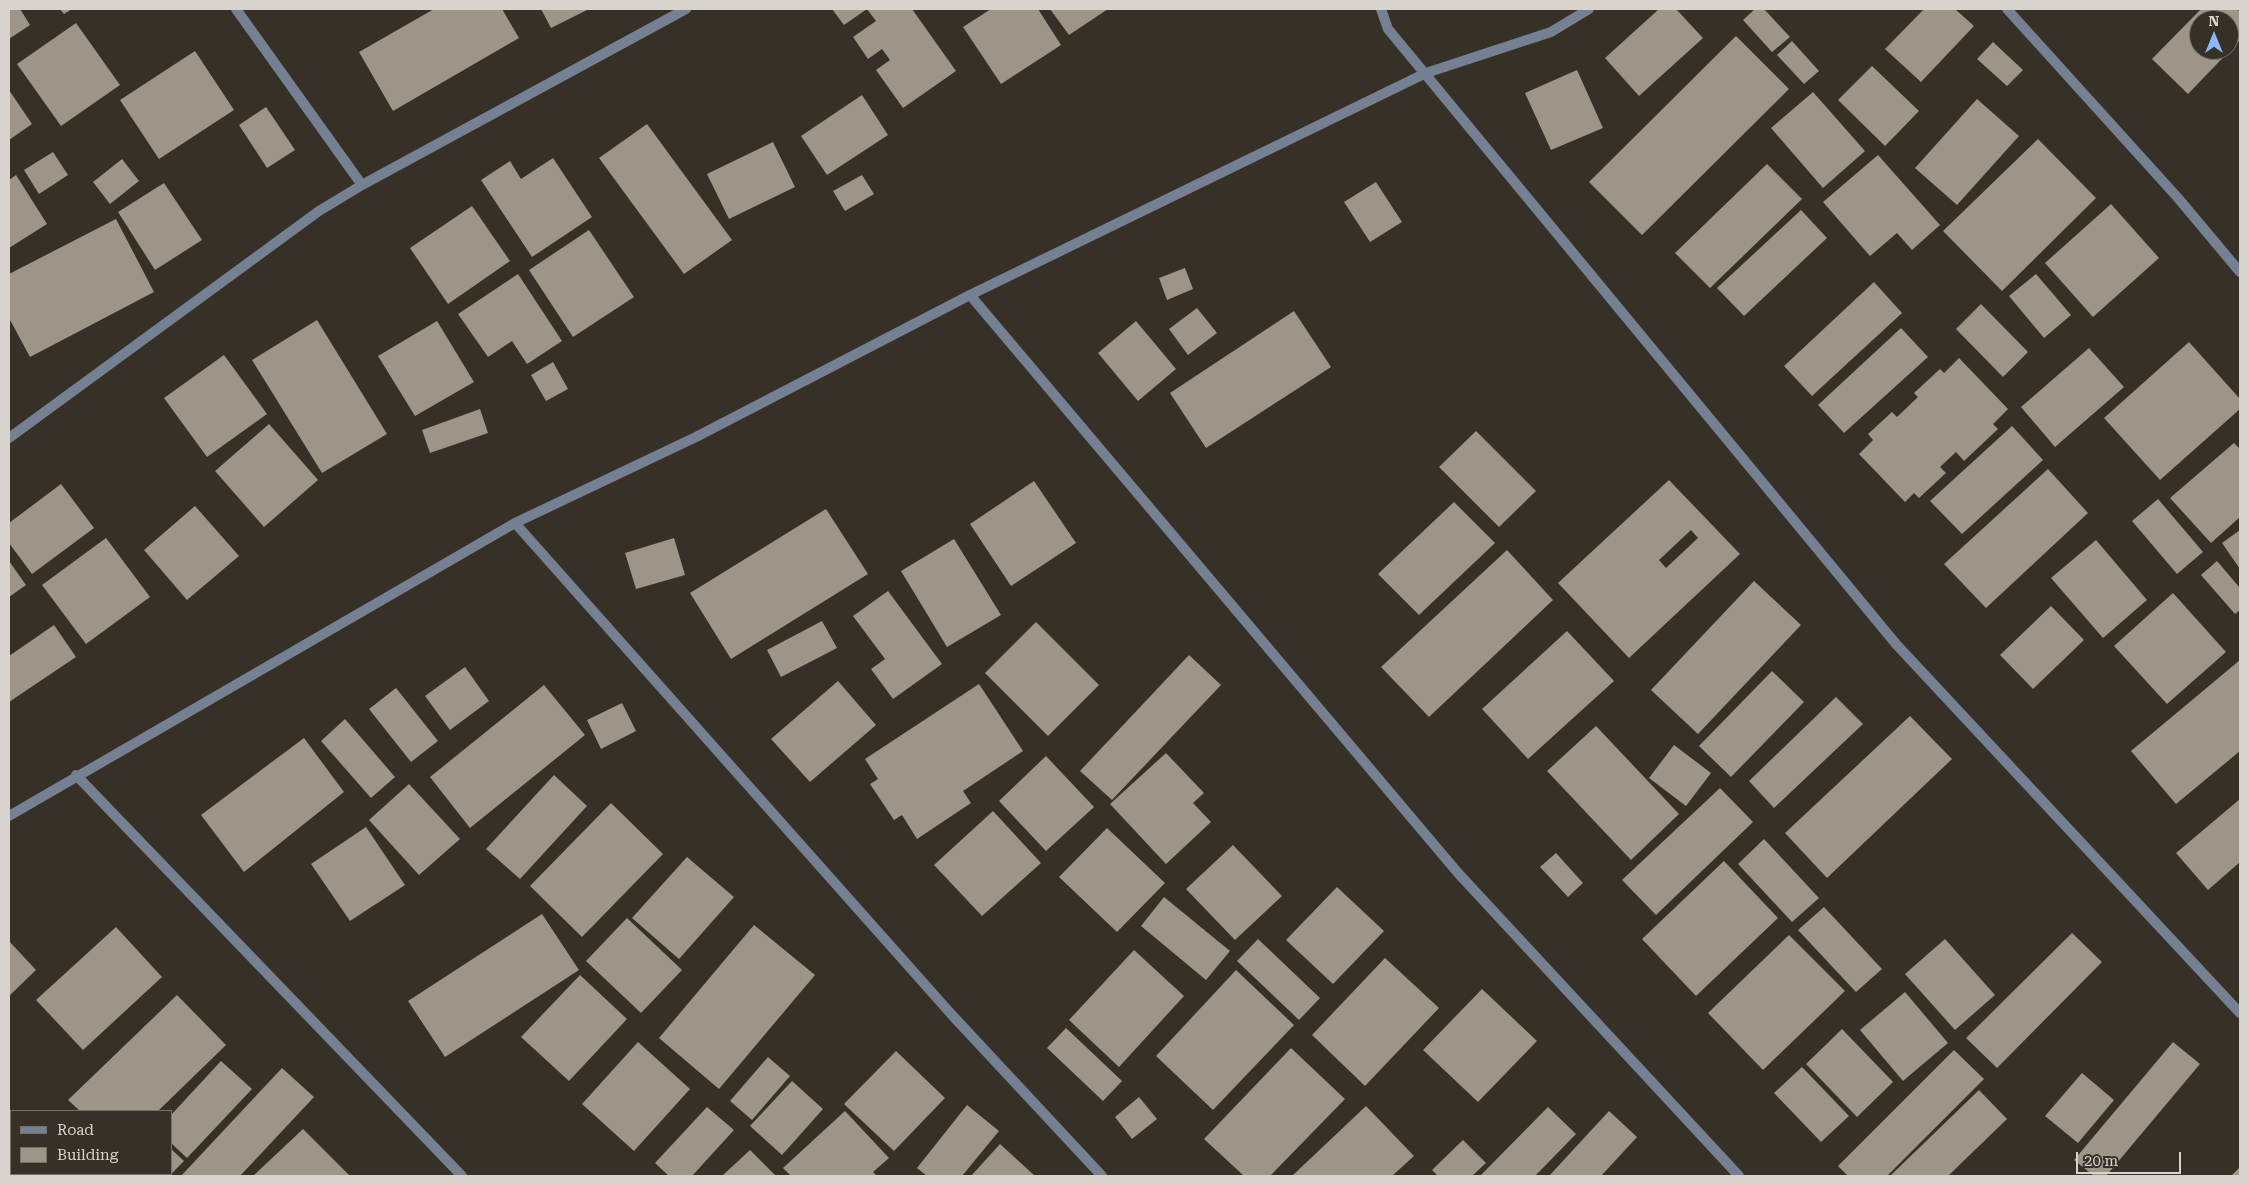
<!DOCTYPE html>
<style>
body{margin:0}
#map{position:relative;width:2249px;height:1185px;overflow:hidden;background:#373026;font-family:"Roboto Serif",serif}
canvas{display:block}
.frame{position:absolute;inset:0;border:10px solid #d8d4cd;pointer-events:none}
.legend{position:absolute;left:10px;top:1110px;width:162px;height:65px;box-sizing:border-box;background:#373026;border:1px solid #777269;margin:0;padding:6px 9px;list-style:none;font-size:15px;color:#d8d4cd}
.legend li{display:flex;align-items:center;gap:10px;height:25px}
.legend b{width:25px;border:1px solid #777269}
.north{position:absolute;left:2189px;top:10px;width:50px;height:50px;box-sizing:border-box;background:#373026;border:1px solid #777269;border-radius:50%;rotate:0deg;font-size:14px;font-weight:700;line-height:20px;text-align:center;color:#d8d4cd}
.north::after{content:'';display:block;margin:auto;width:18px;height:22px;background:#8cb9fc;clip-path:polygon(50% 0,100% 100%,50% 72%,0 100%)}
.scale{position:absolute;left:2076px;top:1152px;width:105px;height:22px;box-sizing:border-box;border:2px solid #d8d4cd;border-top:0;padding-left:6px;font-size:15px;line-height:18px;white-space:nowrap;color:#d8d4cd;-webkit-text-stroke:4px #373026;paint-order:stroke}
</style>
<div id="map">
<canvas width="2249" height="1185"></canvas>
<div class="frame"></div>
<ul class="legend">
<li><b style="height:6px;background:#758192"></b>Road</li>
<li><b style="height:14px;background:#9d9588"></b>Building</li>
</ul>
<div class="north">N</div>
<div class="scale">20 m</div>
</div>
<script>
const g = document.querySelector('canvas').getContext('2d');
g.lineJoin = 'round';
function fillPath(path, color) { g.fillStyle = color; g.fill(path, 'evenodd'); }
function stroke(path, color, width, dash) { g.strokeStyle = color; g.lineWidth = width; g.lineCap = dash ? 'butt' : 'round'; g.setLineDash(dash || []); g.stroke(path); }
const building = new Path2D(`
 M 9,9 L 20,9 L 30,25 L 9,39 Z
 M 60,9 L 72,9 L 64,14 Z
 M 434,9 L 502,9 L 519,38 L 393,111 L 359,52 Z
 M 541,9 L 589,9 L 551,28 Z
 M 832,9 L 867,9 L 844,25 Z
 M 867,9 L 912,9 L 956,71 L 903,108 L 876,70 L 890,60 L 882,49 L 868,59 L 853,37 L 876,21 Z
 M 991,9 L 1038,9 L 1061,45 L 1001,84 L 963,27 Z
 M 1050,9 L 1108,9 L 1069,35 Z
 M 1659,9 L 1676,9 L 1703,38 L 1639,96 L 1605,58 Z
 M 1755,9 L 1764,9 L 1790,37 L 1772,52 L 1743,20 Z
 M 1924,9 L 1955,9 L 1974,26 L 1921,82 L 1885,49 Z
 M 2201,9 L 2237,9 L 2240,12 L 2240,40 L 2188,94 L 2152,59 ZM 2199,20 L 2229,20 L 2229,50 L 2199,50 Z
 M 76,23 L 120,85 L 61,126 L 17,64 Z
 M 1736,36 L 1789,89 L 1642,235 L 1589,182 Z
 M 1792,41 L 1819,71 L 1804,84 L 1777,55 Z
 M 1993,42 L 2023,70 L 2007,86 L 1977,59 Z
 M 195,51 L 234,110 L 159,159 L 120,100 Z
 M 1872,66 L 1919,111 L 1885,146 L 1838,100 Z
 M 1577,70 L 1603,128 L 1551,150 L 1525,93 Z
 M 9,90 L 32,124 L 9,140 Z
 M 1813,92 L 1865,151 L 1823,188 L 1771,128 Z
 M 862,95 L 888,135 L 827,175 L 801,136 Z
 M 1977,99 L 2019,136 L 1957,205 L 1915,168 Z
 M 266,107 L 295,150 L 267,168 L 239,125 Z
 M 647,124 L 732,240 L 684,274 L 599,158 Z
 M 2038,139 L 2096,198 L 2002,291 L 1943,231 Z
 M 773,142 L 795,187 L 729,219 L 707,174 Z
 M 53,152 L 68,175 L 39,194 L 24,170 Z
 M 1878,155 L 1940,225 L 1912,250 L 1897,233 L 1870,256 L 1823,202 Z
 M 553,158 L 592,217 L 532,257 L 481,180 L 510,161 L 521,179 Z
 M 122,159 L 139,181 L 110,204 L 93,182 Z
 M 1767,164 L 1802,199 L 1710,288 L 1675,253 Z
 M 16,175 L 47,224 L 9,248 L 9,180 Z
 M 862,175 L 874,194 L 845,211 L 833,191 Z
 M 1376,182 L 1402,222 L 1370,242 L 1344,202 Z
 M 164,183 L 202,240 L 155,270 L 118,212 Z
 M 2111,204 L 2159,258 L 2093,317 L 2045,263 Z
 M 472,206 L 510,261 L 448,304 L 410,248 Z
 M 1801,210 L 1827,238 L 1744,316 L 1717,288 Z
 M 116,219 L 154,292 L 30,357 L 9,318 L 9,274 Z
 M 589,230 L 634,297 L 573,337 L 529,270 Z
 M 1185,268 L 1193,289 L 1167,300 L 1159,278 Z
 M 518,274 L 562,341 L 527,364 L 512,341 L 488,357 L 458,314 Z
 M 2036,274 L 2071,315 L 2044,338 L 2009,296 Z
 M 1874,282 L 1902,313 L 1812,396 L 1784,366 Z
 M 1981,304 L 2028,352 L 2003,377 L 1956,329 Z
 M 1197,308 L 1217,333 L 1188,355 L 1169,329 Z
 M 1294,311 L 1331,367 L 1206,448 L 1170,393 Z
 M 317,320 L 387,434 L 322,473 L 252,360 Z
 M 437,321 L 474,382 L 415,416 L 378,356 Z
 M 1136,321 L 1176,369 L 1138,401 L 1098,353 Z
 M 1901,328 L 1928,357 L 1844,433 L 1818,405 Z
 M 2189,342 L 2240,399 L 2240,409 L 2160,480 L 2104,418 Z
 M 2089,348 L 2124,387 L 2055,447 L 2021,407 Z
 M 224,355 L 267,414 L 207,457 L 164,398 Z
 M 1959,358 L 2008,409 L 1993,424 L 1998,429 L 1964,461 L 1956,452 L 1940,467 L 1946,473 L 1919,498 L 1914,493 L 1905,502 L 1859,454 L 1873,440 L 1868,434 L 1892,412 L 1897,417 L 1918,397 L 1914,393 L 1940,369 L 1944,373 Z
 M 553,362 L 568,389 L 546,401 L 531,375 Z
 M 480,409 L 488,433 L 430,453 L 422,430 Z
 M 269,424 L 318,480 L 264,527 L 215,471 Z
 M 2012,426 L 2043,460 L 1962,534 L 1930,501 Z
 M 1476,431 L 1536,491 L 1499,527 L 1439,467 Z
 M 2234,443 L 2240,449 L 2240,517 L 2211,543 L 2170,498 Z
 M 2048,469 L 2088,513 L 1986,608 L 1944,564 Z
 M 1669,480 L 1740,554 L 1629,658 L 1558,583 ZM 1691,530 L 1698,538 L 1666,568 L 1659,560 Z
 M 1034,481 L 1076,543 L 1011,586 L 970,524 Z
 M 61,484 L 94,528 L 32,574 L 9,543 L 9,523 Z
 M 2158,499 L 2203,552 L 2177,574 L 2132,521 Z
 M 1454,502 L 1495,543 L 1419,615 L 1378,574 Z
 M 195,506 L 239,556 L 187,600 L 144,550 Z
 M 826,509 L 868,574 L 731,659 L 690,593 Z
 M 2240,530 L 2240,569 L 2222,543 Z
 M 106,538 L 150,597 L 86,644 L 42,585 Z
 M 674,538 L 685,575 L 636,589 L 625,553 Z
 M 954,539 L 1001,615 L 947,647 L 901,571 Z
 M 2096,540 L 2147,600 L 2103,638 L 2051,578 Z
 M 1507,550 L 1553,600 L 1429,717 L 1381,667 Z
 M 9,561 L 26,585 L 9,597 Z
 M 2217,561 L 2240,588 L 2240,610 L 2235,614 L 2201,575 Z
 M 1754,581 L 1801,625 L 1698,734 L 1651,690 Z
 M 888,591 L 942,664 L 893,699 L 871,669 L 885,659 L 853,616 Z
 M 2173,593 L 2226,652 L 2167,704 L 2114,646 Z
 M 2051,606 L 2084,640 L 2033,689 L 2000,655 Z
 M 822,621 L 837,648 L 781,677 L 767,650 Z
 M 1036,622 L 1099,685 L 1048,736 L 985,673 Z
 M 54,625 L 76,657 L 9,702 L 9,656 Z
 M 1567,631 L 1614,681 L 1528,759 L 1482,709 Z
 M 1189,655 L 1221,685 L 1112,800 L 1080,771 Z
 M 2240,660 L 2240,751 L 2176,804 L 2131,751 Z
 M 465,667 L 489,701 L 450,730 L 425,696 Z
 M 1772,671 L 1804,702 L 1731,777 L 1699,746 Z
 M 838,681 L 876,725 L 810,782 L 771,739 Z
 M 979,684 L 1023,751 L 963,791 L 971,803 L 917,839 L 902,815 L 894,820 L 870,784 L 878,779 L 865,759 Z
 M 544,685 L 585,735 L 470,828 L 430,777 Z
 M 396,688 L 438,741 L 411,762 L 369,709 Z
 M 1836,697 L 1863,724 L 1774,808 L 1749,781 Z
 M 622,703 L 636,731 L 601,749 L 587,720 Z
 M 1910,716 L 1952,759 L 1827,878 L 1785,833 Z
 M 345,719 L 395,777 L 371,798 L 321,741 Z
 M 1596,726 L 1679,814 L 1631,860 L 1547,771 Z
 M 304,738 L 344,792 L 244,872 L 201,815 Z
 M 1674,745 L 1711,773 L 1686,806 L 1649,778 Z
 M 1166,753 L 1204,793 L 1193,803 L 1211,822 L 1166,864 L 1110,804 Z
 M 1046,756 L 1094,807 L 1046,851 L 999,801 Z
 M 554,775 L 587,806 L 520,879 L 486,849 Z
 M 409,784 L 460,839 L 419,875 L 369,820 Z
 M 1720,788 L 1753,822 L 1656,915 L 1622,880 Z
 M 2240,799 L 2240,862 L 2208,890 L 2176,853 Z
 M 611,803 L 663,854 L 582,937 L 530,886 Z
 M 993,811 L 1041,863 L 982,916 L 934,865 Z
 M 366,827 L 405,885 L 350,921 L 311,864 Z
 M 1107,828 L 1165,883 L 1117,932 L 1059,877 Z
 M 1764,839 L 1819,898 L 1792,922 L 1738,864 Z
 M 1233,845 L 1282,896 L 1235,940 L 1186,889 Z
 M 1556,853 L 1583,883 L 1568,897 L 1540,867 Z
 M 687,857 L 734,897 L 679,959 L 632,918 Z
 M 1724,861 L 1778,918 L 1696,996 L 1642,939 Z
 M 1337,887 L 1384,931 L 1333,984 L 1286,940 Z
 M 1164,897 L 1230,951 L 1206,980 L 1141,926 Z
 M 1824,907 L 1882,969 L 1856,992 L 1798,930 Z
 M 542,914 L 579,970 L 445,1057 L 408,1001 Z
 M 627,918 L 682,970 L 641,1013 L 586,961 Z
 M 754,925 L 815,975 L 719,1089 L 659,1038 Z
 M 116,927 L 162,977 L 83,1050 L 36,1000 Z
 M 2072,933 L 2102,962 L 1997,1068 L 1966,1038 Z
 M 1789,935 L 1845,991 L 1763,1070 L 1708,1013 Z
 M 1258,939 L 1320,998 L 1299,1020 L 1237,961 Z
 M 1945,939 L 1995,995 L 1955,1030 L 1905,974 Z
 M 9,941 L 36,970 L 9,996 Z
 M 1134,950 L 1184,996 L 1119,1067 L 1069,1020 Z
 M 1385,958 L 1439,1008 L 1365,1086 L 1312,1035 Z
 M 1236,970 L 1294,1025 L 1213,1110 L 1156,1056 Z
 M 580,975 L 627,1019 L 569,1081 L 521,1037 Z
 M 1482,989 L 1537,1041 L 1478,1102 L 1423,1050 Z
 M 1905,992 L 1948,1043 L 1903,1081 L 1860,1030 Z
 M 177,995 L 226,1045 L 158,1111 L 80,1111 L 68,1100 Z
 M 1066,1028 L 1122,1081 L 1103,1101 L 1047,1048 Z
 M 1842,1029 L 1893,1082 L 1857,1117 L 1806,1064 Z
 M 638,1042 L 690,1089 L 634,1151 L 582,1104 Z
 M 2173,1042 L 2200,1064 L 2106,1176 L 2094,1176 L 2074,1160 Z
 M 1291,1048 L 1345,1099 L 1270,1176 L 1244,1176 L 1204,1139 Z
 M 1954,1050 L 1984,1079 L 1887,1176 L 1848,1176 L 1838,1166 Z
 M 896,1051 L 945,1098 L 894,1151 L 844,1104 Z
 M 768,1057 L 790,1076 L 752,1120 L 730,1101 Z
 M 221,1061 L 252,1089 L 187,1158 L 171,1143 L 171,1115 Z
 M 1802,1067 L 1849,1116 L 1821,1142 L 1774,1093 Z
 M 282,1068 L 314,1097 L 240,1176 L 181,1176 Z
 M 2082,1073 L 2114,1100 L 2078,1143 L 2045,1116 Z
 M 792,1081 L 823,1109 L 782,1155 L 750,1126 Z
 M 1979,1090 L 2007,1119 L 1948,1176 L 1890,1176 Z
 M 1139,1097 L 1157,1119 L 1132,1139 L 1115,1117 Z
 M 967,1105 L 999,1131 L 962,1176 L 927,1176 L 917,1168 Z
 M 1366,1106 L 1414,1156 L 1392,1176 L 1292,1176 Z
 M 707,1107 L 734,1130 L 692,1176 L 669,1176 L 655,1163 Z
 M 1548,1107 L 1576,1134 L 1535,1176 L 1480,1176 Z
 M 845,1111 L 889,1158 L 873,1172 L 877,1176 L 791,1176 L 783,1168 Z
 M 1609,1111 L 1637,1137 L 1601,1176 L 1549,1176 Z
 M 303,1129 L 350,1176 L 253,1176 Z
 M 1463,1140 L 1486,1163 L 1472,1176 L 1438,1176 L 1432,1170 Z
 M 1000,1144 L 1035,1176 L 971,1176 Z
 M 171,1149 L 184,1161 L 169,1176 L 135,1176 L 133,1174 L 171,1174 Z
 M 750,1150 L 776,1176 L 722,1176 Z
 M 2240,1167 L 2240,1176 L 2231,1176 Z
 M 43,1174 L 98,1174 L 95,1176 L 45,1176 Z`);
const street = new Path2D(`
 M 236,9 L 362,185
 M 1381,9 L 1388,29 L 1896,644 L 2240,1013
 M 2007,9 L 2178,198 L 2240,272
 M 970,295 L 1458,873 L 1739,1176
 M 9,438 L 319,211 L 362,185 L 686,9
 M 515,523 L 952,1015 L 1102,1176
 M 76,775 L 462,1176
 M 9,816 L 515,523 L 696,437 L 970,295 L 1426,73 L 1551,32 L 1589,9`);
fillPath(building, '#9d9588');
stroke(street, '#758192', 10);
</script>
